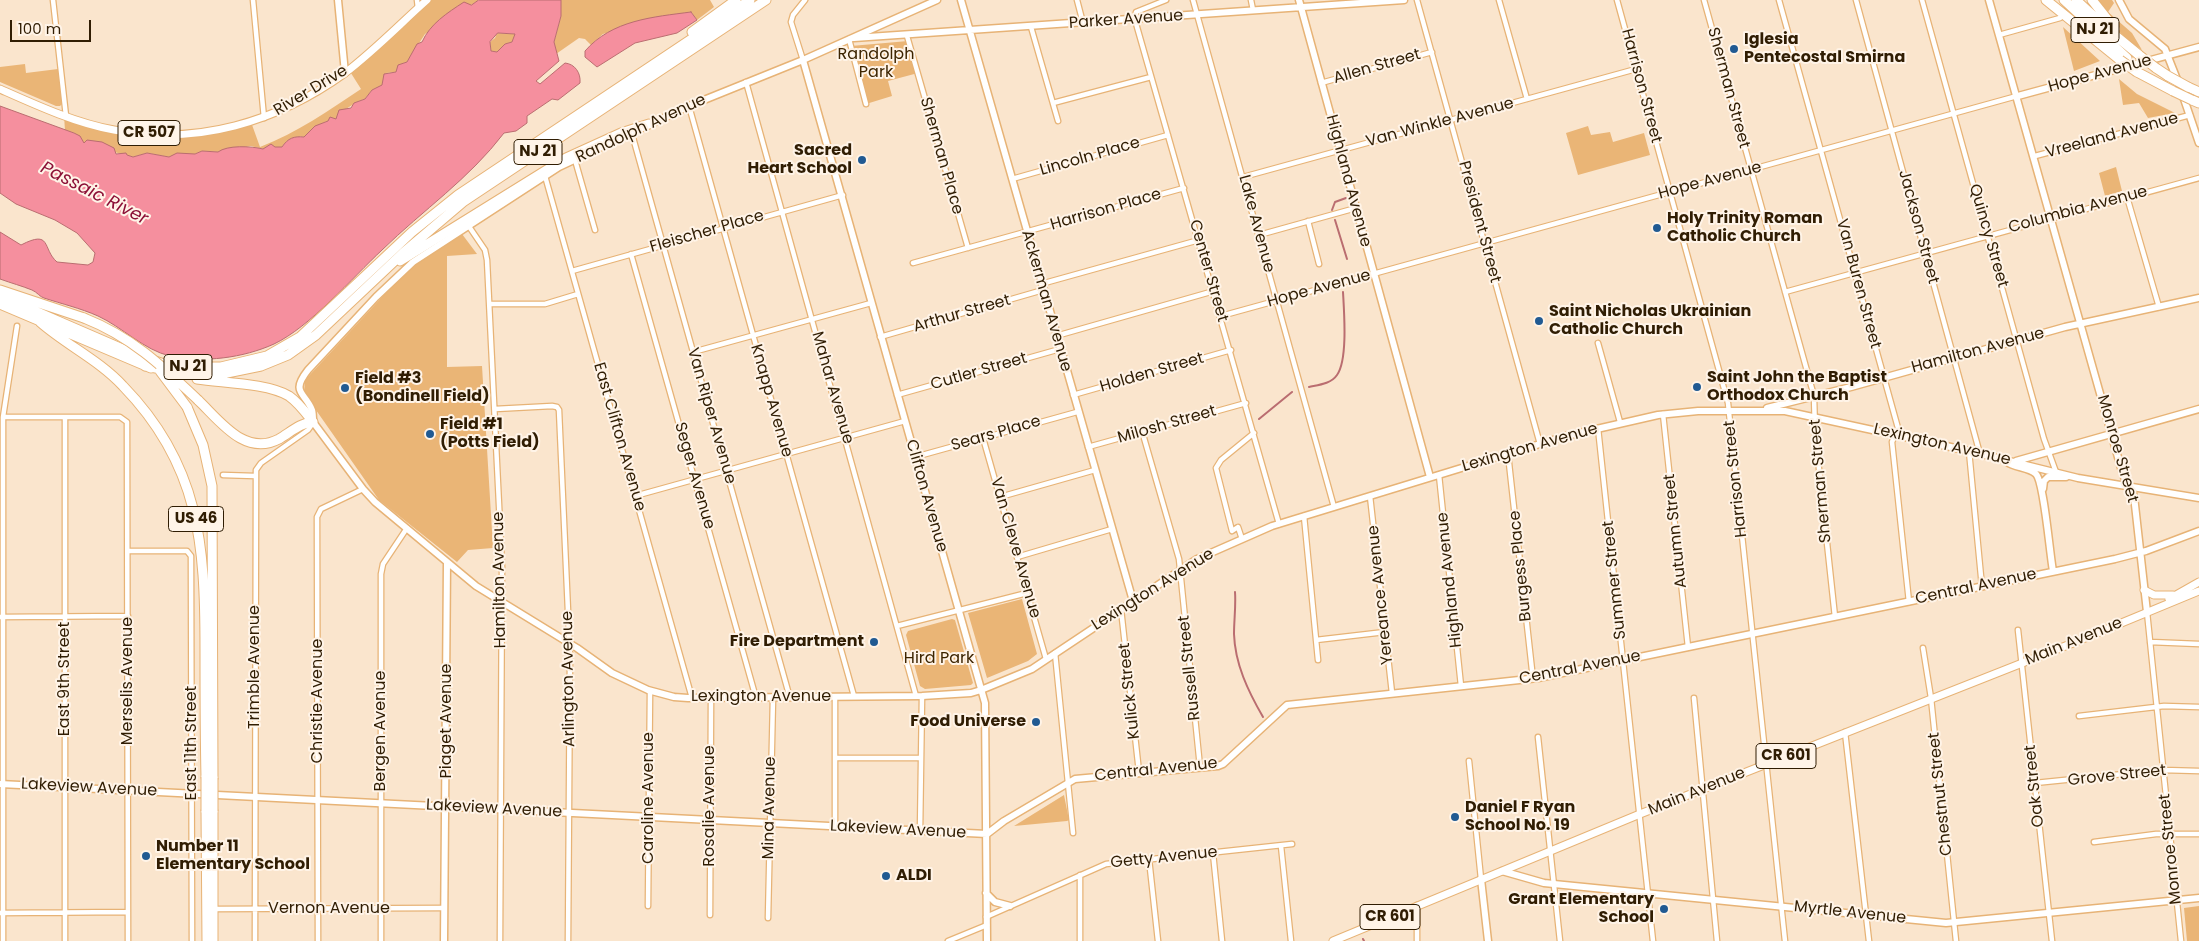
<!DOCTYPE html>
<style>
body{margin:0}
#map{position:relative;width:2199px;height:941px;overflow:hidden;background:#fae5cd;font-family:Poppins,sans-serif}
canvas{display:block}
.scale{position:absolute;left:10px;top:20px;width:81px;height:22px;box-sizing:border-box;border:2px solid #301d03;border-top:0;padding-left:6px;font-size:15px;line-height:18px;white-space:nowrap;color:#301d03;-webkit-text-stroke:4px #fff4e8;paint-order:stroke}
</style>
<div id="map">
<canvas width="2199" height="941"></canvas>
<div class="scale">100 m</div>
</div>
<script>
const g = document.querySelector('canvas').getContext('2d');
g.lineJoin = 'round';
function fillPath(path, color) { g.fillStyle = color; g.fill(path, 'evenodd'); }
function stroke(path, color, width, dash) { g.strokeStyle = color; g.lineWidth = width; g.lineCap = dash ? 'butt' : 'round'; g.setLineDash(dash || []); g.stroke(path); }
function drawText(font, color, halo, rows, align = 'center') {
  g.font = font + ' Poppins,sans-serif'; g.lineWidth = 4; g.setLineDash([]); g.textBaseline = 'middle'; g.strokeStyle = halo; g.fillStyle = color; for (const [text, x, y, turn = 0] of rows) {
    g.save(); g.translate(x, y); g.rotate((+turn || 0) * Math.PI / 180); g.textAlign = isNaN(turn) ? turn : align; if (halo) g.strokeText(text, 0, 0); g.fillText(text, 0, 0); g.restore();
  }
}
const green = new Path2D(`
 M 427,0 L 479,0 L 425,34 L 407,62 L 402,64 L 396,72 L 386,73 L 382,86 L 372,90 L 365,99 C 357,101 347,109 339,113 L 336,120 L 325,122 L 304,137 C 296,136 286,140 282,147 L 263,149 L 251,146 L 218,152 L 202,151 L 195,154 L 169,157 L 147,153 L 133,157 L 84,144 L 74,133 L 65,131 L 64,115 L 114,130 L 166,135 L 251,122 L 260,147 C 297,133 329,110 361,89 L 349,70 Z
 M 561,0 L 710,0 L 714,7 L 697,20 L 691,12 L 603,34 L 591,45 L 585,39 L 579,38 L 556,54 L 554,42 L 561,16 Z
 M 2096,0 L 2112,0 L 2114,3 L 2108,12 L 2132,33 L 2142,50 C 2122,38 2108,20 2096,0 Z
 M 2063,27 L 2100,61 L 2074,71 Z
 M 497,33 L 516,34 L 512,42 L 505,44 L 497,52 L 491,51 L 490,42 L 495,38 Z
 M 908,41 L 918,73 L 888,81 L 892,96 L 866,104 L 851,46 Z
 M 25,64 L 26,73 L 58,69 L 62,104 L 60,106 L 56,106 L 0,82 L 0,67 Z
 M 2119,79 L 2137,94 L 2175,113 L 2148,118 L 2139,103 L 2123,105 Z
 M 1588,126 L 1591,135 L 1610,132 L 1613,142 L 1644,133 L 1650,155 L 1578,175 L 1566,133 Z
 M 2116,167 L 2122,191 L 2105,196 L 2099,173 Z
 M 462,234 L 477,254 L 447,256 L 447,367 L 482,366 L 493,548 L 468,550 L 457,562 L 379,500 L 304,393 L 305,380 L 395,283 L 425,256 Z
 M 1022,599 L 1037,654 L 1028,661 L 987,678 L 968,613 Z
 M 952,619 L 955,620 L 973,683 L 971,685 L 925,689 L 920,686 L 906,635 L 908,631 Z
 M 1064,795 L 1069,820 L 1067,821 L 1014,826 Z
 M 2199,906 L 2199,941 L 2187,941 L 2184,908 Z`);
const water = new Path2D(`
 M 479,0 L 561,0 L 561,16 L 554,42 L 559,61 L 536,81 L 540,84 L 565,63 C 575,64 581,73 580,83 L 558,100 L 552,99 L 527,116 L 527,123 L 516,131 L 504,133 C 469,179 423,210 382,250 C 352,278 310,327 274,344 C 243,358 204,363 170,356 C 144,350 122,327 98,316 C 80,308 62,304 44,298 C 40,297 37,292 32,290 C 22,286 11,283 0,279 L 0,232 L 21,245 C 52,229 42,249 57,262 L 88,265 L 93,262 L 95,253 L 77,233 L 55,220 L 16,204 L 0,193 L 0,106 L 74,133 L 80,136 L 84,143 L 87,140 L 102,142 L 114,148 L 116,154 L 126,153 L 127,155 L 133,157 L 147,153 L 169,157 L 177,153 L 195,154 L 202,151 L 218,152 C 227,145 251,146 263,149 L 271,144 L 275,147 L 282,147 C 288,138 294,136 304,137 L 315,126 L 328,121 L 330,117 L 336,119 L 339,110 L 351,108 L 354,103 L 365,99 L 372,90 L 382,85 L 384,74 L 396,72 L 398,65 L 407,62 L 417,44 L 422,42 C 430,24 447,13 464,2 L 471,5 ZM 498,33 L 515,34 L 512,42 L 505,44 L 497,52 L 491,51 L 490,42 Z
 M 691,12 L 697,20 L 677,33 L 635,43 L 597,67 L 585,57 L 585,51 C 612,20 653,17 691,12 Z`);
const stream = new Path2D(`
 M 1332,210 L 1335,202 L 1346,198
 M 1335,220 L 1347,259
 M 1309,387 C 1318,385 1331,384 1337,375 C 1348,360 1344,311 1343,292
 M 1259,419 L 1292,392
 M 1235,592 C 1236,606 1234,620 1234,634 C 1235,664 1248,691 1263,717
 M 1363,939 L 1364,941`);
const street = new Path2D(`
 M 53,0 L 66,116
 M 253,0 L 264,118
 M 417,0 L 418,8
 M 1077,0 L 1083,23
 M 1166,0 L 1136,12 L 1135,20 L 1279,524
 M 1193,0 L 1334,507
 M 1251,0 L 1253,10
 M 1417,0 L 1540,444
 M 1499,0 L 1527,99
 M 1617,0 L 1728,403 L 1785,941
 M 1704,0 L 1814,396 L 1815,432 L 1835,617
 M 1779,0 L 1898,428 L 1892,442 L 1909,602
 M 1856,0 L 1980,454
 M 1922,0 L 2044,439 L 2056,472
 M 1031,27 L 1058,121
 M 1999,35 L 2060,18
 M 907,36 L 968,248
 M 849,39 L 866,104
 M 803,60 L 791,22 L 793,15 L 805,0
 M 746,82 L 916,696
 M 1321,83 L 1432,52
 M 1053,103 L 1151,77
 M 689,106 L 854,696
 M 632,134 L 790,698
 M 2035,156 L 2190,115
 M 575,160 L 595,230
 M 545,176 L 692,698
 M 1243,177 L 1636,69
 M 1012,179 L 1168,135
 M 2127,197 L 2159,307
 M 1308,221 L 1319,264
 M 468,225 L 485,250 L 487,260 L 502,566 L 500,941
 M 1259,235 L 1356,208
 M 631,254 L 756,698
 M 913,263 L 1184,188
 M 572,271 L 843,195
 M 1041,284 L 1199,240
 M 1785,292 L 2199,178
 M 490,304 L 545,304 L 578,294
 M 1221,316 L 2017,96
 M 1056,336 L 1214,291
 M 880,337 L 1043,290
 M 1598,343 L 1620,422
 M 693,352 L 871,303
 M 897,395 L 1060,349
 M 1073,395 L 1231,350
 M 495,409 L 552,406 L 557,407 L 559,410 L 570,656 L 568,941
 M 1663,414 L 1688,647
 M 3,417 L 120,417 L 127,422 L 128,941
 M 1598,428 L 1653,941
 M 1142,431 L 1179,559 L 1200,767
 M 983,438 L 1046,659
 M 1088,447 L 1246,403
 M 1969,451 L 1982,587
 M 1508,454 L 1533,679
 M 915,457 L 1077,412
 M 223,475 L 255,476
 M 1439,475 L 1461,686
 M 635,496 L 905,421
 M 1370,496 L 1392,693
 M 1000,497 L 1095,470
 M 1304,516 L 1318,660
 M 1242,539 L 1238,527 L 1232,531 L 1216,468 L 1221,460 L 1254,433
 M 128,551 L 187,551 L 191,556 L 192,941
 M 1017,557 L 1112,529
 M 1121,609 L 1139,772
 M 2147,612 L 2181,941
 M 0,617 L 128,616
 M 897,626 L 1027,593
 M 2018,630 L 2052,941
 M 1316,640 L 1385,632
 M 2150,642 L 2199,644
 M 1923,648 L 1931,698 L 1956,941
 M 1055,653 L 1073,833
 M 1694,698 L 1717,941
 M 2079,716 L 2164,706 L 2199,707
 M 1845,732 L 1869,941
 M 1538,737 L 1560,941
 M 835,758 L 921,758
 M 1469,761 L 1481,879
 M 2035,783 L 2163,770 L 2199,771
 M 835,827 L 835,697
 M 920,832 L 922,696
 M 2094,842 L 2156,834 L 2199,834
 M 1281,846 L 1291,941
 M 1213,853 L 1222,941
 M 1149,859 L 1158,941
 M 1080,875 L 1080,941
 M 1417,905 L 1417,941
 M 648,906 L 650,691
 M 213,909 L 444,908
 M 0,913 L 128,912
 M 710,915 L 711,698
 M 986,917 L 1106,864 L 1292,844
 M 768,918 L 773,698
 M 3,941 L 3,417 L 17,326
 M 65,941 L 65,417
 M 255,941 L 256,470 L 261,463 L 308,430 L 313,423
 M 318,941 L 317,517 L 321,509 L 363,489
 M 381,941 L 381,574 L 383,564 L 407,528
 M 948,941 L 987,925`);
const secondary = new Path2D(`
 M 338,0 L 345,73
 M 937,0 L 803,60 L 689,106 L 559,167 L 413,262 L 376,297 L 308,370 C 290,393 305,392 312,410 C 313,413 313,418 313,422 L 363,489 L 375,502 L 476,586 L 577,648 L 612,673 L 648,690 L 674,697 L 688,698 L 922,696 L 971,693 L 981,690 L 1032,669 L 1197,559 L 1272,526 L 1566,436 L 1658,415 L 1698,411 L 1785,411 L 1969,451 L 2078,478 L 2199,498
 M 961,0 L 1133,601
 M 1299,0 L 1430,477
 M 1989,0 L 2123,475 L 2134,496 L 2147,612
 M 2119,0 L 2129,19 L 2165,49 L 2178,82
 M 854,38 L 1404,0
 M 803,60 L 985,703 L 987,941
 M 2182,93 L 2199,143
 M 2018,96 L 2199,47
 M 1767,408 L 1851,387 L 2065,327 L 2199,298
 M 2016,461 L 2199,409
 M 2007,462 C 2015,468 2029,467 2036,474 C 2044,482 2050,556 2053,571
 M 2043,489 L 2044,481 L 2048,477 L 2066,477
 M 0,784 L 987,834
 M 987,834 L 1004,821 L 1075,779 L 1218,766 L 1223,764 L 1287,705 L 1538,678 L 2115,559 L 2146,551 L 2199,531
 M 1502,871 L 1544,883 L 1564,885 L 1946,923 L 2199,898
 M 1481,879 L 1488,941
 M 986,893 L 995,902 L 1010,906
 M 444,941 L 447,562`);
const primary = new Path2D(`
 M 0,89 C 36,105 75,123 114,130 C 197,146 277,122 345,73 C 374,51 400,24 427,0
 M 2144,590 L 2154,595 L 2173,595
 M 2169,599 L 2199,582
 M 1333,941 L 1640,814 L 2073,643 L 2199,591`);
const highway = new Path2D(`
 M 2046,0 L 2120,60
 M 2064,0 L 2127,58
 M 2076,0 L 2111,32 L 2139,55
 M 2092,0 L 2115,29
 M 692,32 L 736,0
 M 2156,68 L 2168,76
 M 2137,72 L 2173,91
 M 2188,87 L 2199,92
 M 2192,100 L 2199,103
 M 400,261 L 566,158 L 621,133 L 649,124
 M 0,290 L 84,318
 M 0,296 L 134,354 L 164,364 L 192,367 L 221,367 L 267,356 L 300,337 L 412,232 L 458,195 L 750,0
 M 0,304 L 151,368
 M 40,322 C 66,345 99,360 123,386 C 200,465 205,545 205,649 C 205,692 205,734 206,777
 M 145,366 L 182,373 L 222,374 L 261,366 L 288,355 L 316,335 L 403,253 L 463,202 L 766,0
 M 197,379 C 223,383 267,383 289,396 C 299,403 306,413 313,422
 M 198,400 C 220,421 245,457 279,439 C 291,432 300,423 313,422
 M 187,407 L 203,445 L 212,486 L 213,778
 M 206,811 L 207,941
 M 213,941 L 213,811`);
const highwayBridge = new Path2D(`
 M 2139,55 L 2156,68
 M 2120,60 L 2137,72
 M 2168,76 L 2188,87
 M 2173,91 L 2192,100
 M 84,318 C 132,337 162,366 198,400
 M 160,371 L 187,407
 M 206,777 L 206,811
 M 213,778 L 213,811`);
const markers = [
 [1734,49,5,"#215a92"],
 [862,160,5,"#215a92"],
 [1657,228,5,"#215a92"],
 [1539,321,5,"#215a92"],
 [1697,387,5,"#215a92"],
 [345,388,5,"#215a92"],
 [430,434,5,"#215a92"],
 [874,642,5,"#215a92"],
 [1036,722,5,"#215a92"],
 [1455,817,5,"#215a92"],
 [146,856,5,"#215a92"],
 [886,876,5,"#215a92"],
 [1664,909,5,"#215a92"]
];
const shields = [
 [2095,30,48],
 [149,133,62],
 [538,152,48],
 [188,367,48],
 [196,519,55],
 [1786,756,60],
 [1390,917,60]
];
const shieldNames = [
 ["NJ 21",2095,30],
 ["CR 507",149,133],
 ["NJ 21",538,152],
 ["NJ 21",188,367],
 ["US 46",196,519],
 ["CR 601",1786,756],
 ["CR 601",1390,917]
];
const streetNames = [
 ["Parker Avenue",1126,20,-4],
 ["Allen Street",1377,67,-16],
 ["Hope Avenue",2100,74,-15],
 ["Harrison Street",1641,86,75],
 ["Sherman Street",1728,88,75],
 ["River Drive",311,91,-31],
 ["Van Winkle Avenue",1440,123,-15],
 ["Randolph Avenue",641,129,-25],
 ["Vreeland Avenue",2112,136,-15],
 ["Sherman Place",941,156,74],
 ["Lincoln Place",1090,157,-16],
 ["Highland Avenue",1348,181,75],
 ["Hope Avenue",1710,181,-15],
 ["Harrison Place",1106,210,-16],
 ["Columbia Avenue",2078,210,-15],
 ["President Street",1479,222,75],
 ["Lake Avenue",1256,224,75],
 ["Jackson Street",1918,227,75],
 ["Fleischer Place",707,232,-16],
 ["Quincy Street",1988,236,74],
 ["Center Street",1208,271,74],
 ["Van Buren Street",1858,284,75],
 ["Hope Avenue",1319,289,-15],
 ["Ackerman Avenue",1046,301,74],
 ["Arthur Street",962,314,-16],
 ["Hamilton Avenue",1978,351,-15],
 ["Cutler Street",979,372,-16],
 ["Holden Street",1152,373,-16],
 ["Mahar Avenue",832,388,74],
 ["Knapp Avenue",771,401,74],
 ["Van Riper Avenue",711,416,74],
 ["Milosh Street",1167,425,-16],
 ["Sears Place",996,434,-16],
 ["East Clifton Avenue",619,437,74],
 ["Lexington Avenue",1942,445,13],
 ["Lexington Avenue",1530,448,-16],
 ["Monroe Street",2117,449,74],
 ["Seger Avenue",694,476,74],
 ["Harrison Street",1736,479,-96],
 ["Sherman Street",1821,481,-95],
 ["Clifton Avenue",926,496,74],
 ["Autumn Street",1676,531,-96],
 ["Van Cleve Avenue",1015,548,74],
 ["Burgess Place",1521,566,-96],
 ["Hamilton Avenue",500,580,-91],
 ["Highland Avenue",1450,580,-96],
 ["Summer Street",1615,580,-96],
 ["Central Avenue",1976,587,-12],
 ["Lexington Avenue",1153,590,-32],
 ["Yereance Avenue",1381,595,-96],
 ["Main Avenue",2074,642,-22],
 ["Trimble Avenue",255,667,-90],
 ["Russell Street",1190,668,-96],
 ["Central Avenue",1580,668,-11],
 ["East 9th Street",65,679,-90],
 ["Arlington Avenue",569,679,-91],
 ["Merselis Avenue",128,681,-90],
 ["Kulick Street",1130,691,-96],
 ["Lexington Avenue",761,697],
 ["Christie Avenue",318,701,-90],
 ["Piaget Avenue",447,721,-90],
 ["Bergen Avenue",381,731,-90],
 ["East 11th Street",192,743,-90],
 ["Central Avenue",1156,770,-6],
 ["Grove Street",2117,776,-6],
 ["Oak Street",2035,786,-96],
 ["Lakeview Avenue",89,788,3],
 ["Main Avenue",1697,792,-22],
 ["Chestnut Street",1941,794,-96],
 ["Caroline Avenue",649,798,-90],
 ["Rosalie Avenue",710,806,-90],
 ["Mina Avenue",770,808,-89],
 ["Lakeview Avenue",494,809,3],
 ["Lakeview Avenue",898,830,3],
 ["Monroe Street",2171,849,-96],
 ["Getty Avenue",1164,858,-6],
 ["Vernon Avenue",329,909],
 ["Myrtle Avenue",1850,913,6]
];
const poiNames = [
 ["Iglesia",1744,40],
 ["Pentecostal Smirna",1744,58],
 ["Sacred",852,151,"right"],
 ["Heart School",852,169,"right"],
 ["Holy Trinity Roman",1667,219],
 ["Catholic Church",1667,237],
 ["Saint Nicholas Ukrainian",1549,312],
 ["Catholic Church",1549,330],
 ["Saint John the Baptist",1707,378],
 ["Orthodox Church",1707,396],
 ["Field #3",355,379],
 ["(Bondinell Field)",355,397],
 ["Field #1",440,425],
 ["(Potts Field)",440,443],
 ["Fire Department",864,642,"right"],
 ["Food Universe",1026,722,"right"],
 ["Daniel F Ryan",1465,808],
 ["School No. 19",1465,826],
 ["Number 11",156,847],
 ["Elementary School",156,865],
 ["ALDI",896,876],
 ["Grant Elementary",1654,900,"right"],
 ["School",1654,918,"right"]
];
const parkNames = [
 ["Randolph",876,55],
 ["Park",876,73],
 ["Hird Park",939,659]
];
const waterNames = [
 ["Passaic River",94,194,27]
];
fillPath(green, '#eab576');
fillPath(water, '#f58f9e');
stroke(water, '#ba6d70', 1);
stroke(stream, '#ba6d70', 2);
stroke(street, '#e7b376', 7);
stroke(secondary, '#e7b376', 9);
stroke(primary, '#e7b376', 9);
stroke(highway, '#e7b376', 11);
stroke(street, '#fff', 4.5);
stroke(secondary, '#fff', 6);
stroke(primary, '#fff', 7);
stroke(highway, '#fff', 9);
stroke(highwayBridge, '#e7b376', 11, []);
stroke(highwayBridge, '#fff', 9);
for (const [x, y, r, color] of markers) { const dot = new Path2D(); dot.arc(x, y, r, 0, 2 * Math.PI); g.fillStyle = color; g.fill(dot); stroke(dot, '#fff4e8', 2); }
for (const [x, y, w] of shields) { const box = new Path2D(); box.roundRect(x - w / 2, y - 12.5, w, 25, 4); g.fillStyle = '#fff4e8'; g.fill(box); stroke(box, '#301d03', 1); }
drawText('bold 15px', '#301d03', null, shieldNames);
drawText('16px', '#301d03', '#fff4e8', streetNames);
drawText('bold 16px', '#301d03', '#fff4e8', poiNames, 'left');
drawText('16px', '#3d2400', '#fff4e8', parkNames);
drawText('italic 18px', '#8c1137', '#fff4e8', waterNames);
</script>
